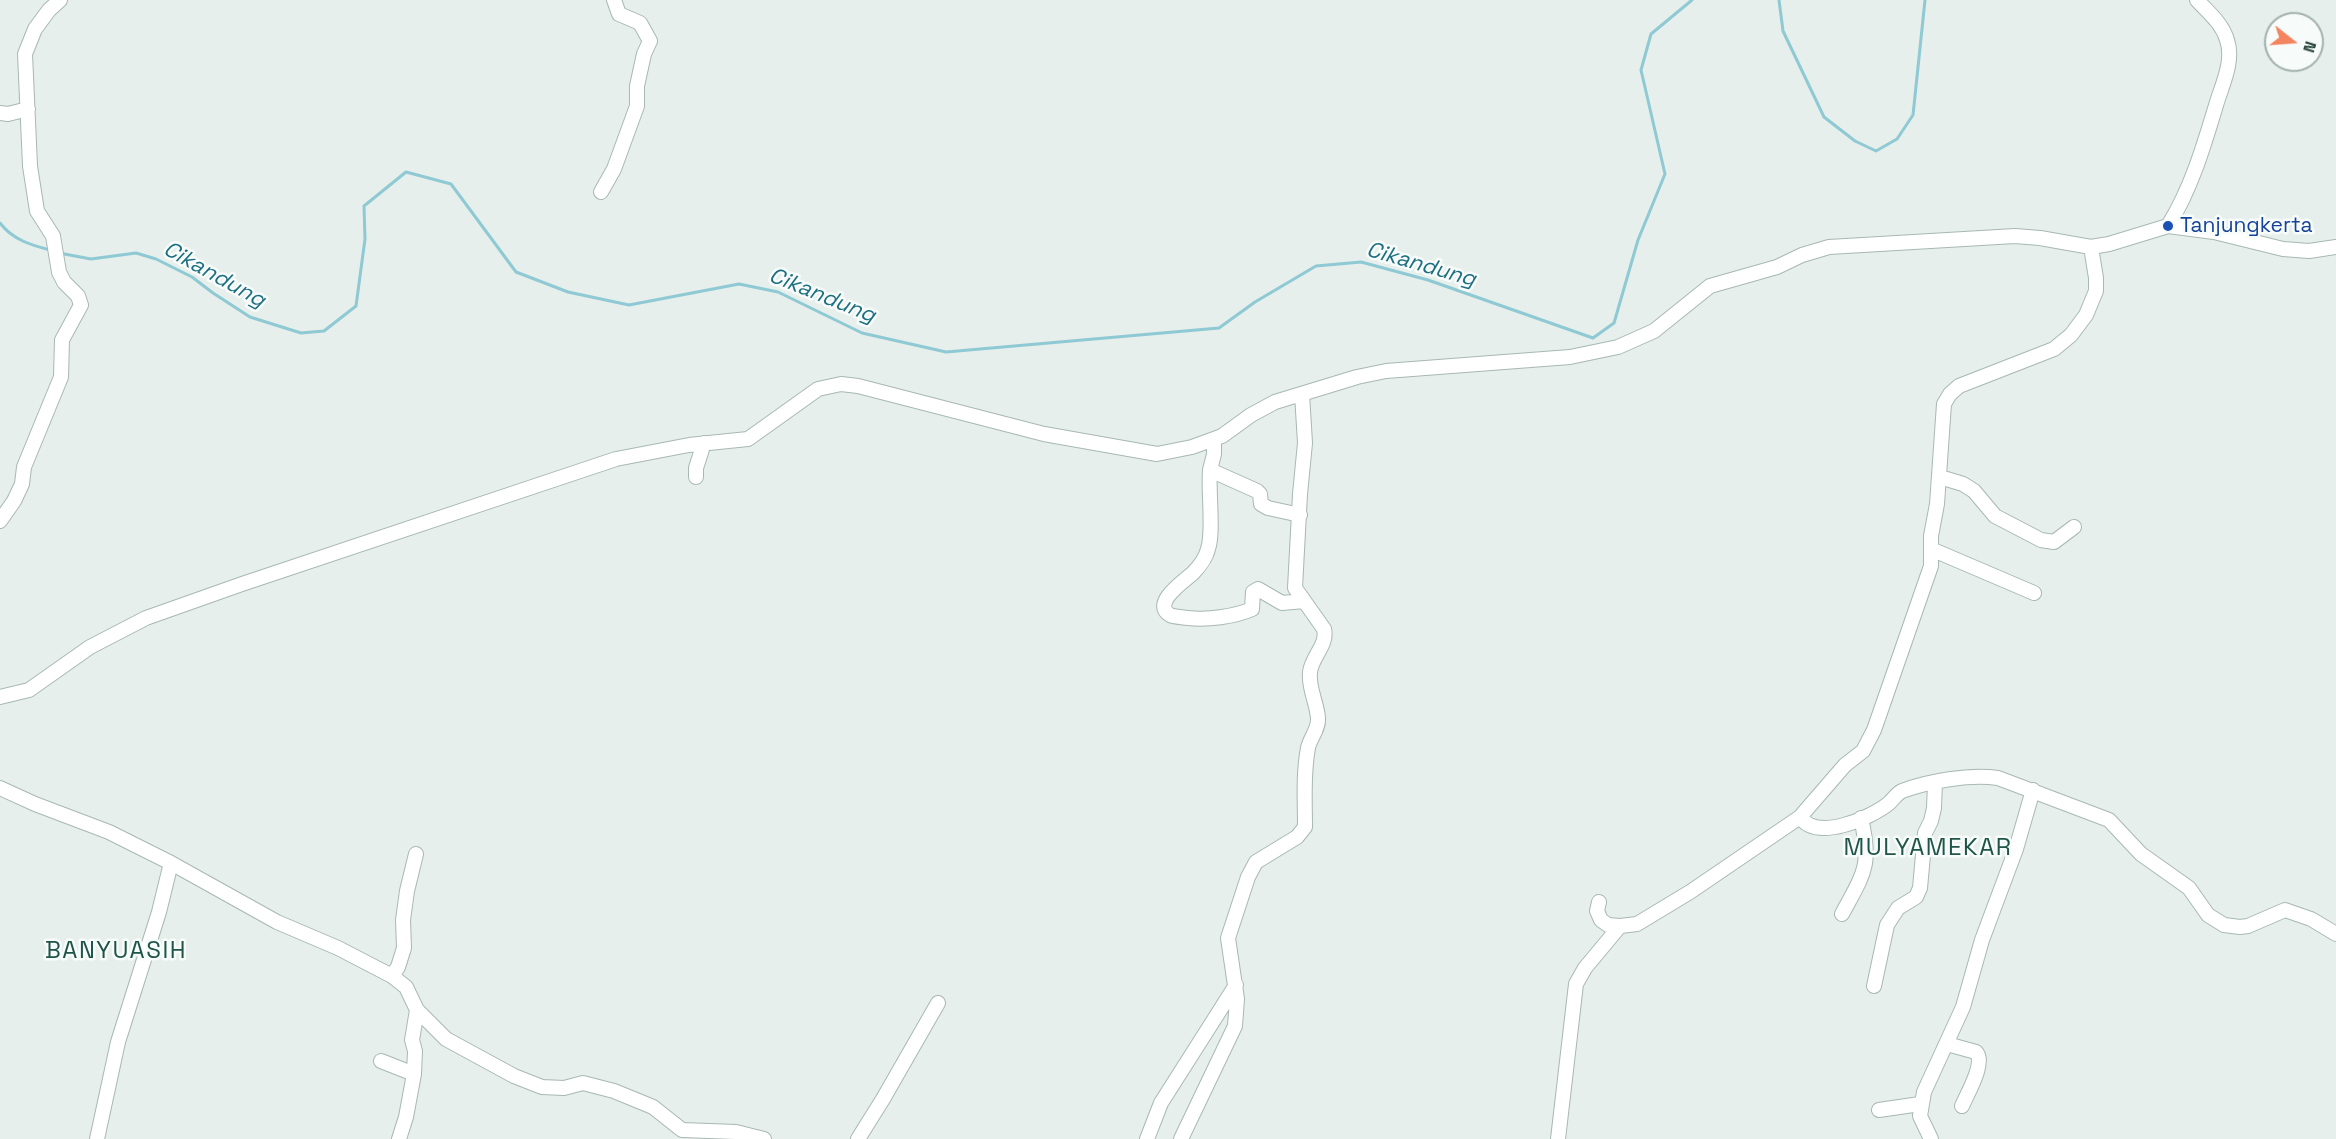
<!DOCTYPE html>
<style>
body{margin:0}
#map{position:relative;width:2336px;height:1139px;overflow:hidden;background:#e6efeb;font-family:"Space Grotesk",sans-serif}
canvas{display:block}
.north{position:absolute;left:2264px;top:12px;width:60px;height:60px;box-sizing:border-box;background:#f7fbf9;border:2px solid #a3b1ad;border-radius:50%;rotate:107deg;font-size:16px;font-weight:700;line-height:24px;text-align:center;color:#24423a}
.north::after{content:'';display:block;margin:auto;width:21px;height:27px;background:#f4845f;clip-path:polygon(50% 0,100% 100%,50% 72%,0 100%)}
</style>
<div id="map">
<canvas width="2336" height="1139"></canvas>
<div class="north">N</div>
</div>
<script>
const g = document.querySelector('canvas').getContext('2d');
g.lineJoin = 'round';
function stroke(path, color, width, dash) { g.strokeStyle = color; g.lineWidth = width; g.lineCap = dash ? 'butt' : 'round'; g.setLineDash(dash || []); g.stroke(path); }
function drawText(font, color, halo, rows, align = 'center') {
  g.font = font + ' "Space Grotesk",sans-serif'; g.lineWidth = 5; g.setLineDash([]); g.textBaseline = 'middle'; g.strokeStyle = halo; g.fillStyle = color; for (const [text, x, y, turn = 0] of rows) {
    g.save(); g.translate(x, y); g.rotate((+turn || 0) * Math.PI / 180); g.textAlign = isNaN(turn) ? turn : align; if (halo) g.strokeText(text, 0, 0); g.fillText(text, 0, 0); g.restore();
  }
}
const stream = new Path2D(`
 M 1779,0 L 1783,31 L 1824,117 L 1855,141 L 1876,151 L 1897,139 L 1913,115 L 1925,0
 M 0,223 C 13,240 31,245 50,250
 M 59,253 L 91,259 L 136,253 L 156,259 L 192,277 L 213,293 L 250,317 L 301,333 L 324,331 L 356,306 L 365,239 L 364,206 L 406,172 L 451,184 L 516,272 L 568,292 L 629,305 L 739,284 L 778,292 L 862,333 L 946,352 L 1219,328 L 1255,302 L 1316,266 L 1361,262 L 1428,280 L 1593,338 L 1614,323 L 1638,240 L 1665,174 L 1641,70 L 1651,34 L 1692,0`);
const minor = new Path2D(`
 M 0,113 L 8,114 L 28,109
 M 601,192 L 614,169 L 637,106 L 637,86 L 644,54 L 650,41 L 640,23 L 619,14 L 614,0
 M 2168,226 C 2192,187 2204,145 2217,102 C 2223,83 2234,60 2227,40 C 2222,23 2208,12 2197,0
 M 1214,440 L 1214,454 L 1210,470 L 1257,491 L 1260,494 L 1261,504 L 1268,508 L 1300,515
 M 1210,470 C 1208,491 1214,532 1208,549 C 1206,557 1199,567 1193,573 C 1187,579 1150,603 1170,615 C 1174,617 1183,617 1188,618 C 1207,620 1234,617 1252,609 L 1253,592 L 1258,589 L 1282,603 L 1304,601
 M 696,477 L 696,468 L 704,443
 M 1940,477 L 1963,484 L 1974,491 L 1995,516 L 2041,540 L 2054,542 L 2074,527
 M 0,521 L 14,501 L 22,484 L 24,467 L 61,377 L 62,340 L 81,305 L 78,296 L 64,282 L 59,272 L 53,236 L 37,211 L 30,166 L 25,54 L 35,29 L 49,10 L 60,0
 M 1931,549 L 2034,593
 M 0,697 L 29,690 L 90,647 L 146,618 L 242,584 L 616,459 L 689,445 L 748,439 L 818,389 L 841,384 L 858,386 L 1044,434 L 1157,454 L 1192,447 L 1222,436 L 1251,415 L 1275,402 L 1357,377 L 1386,371 L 1570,357 L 1618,347 L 1654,331 L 1710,286 L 1777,267 L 1802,255 L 1829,247 L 2015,236 L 2040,238 L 2091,247 L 2109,244 L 2168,226 L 2214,232 L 2283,249 L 2309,251 L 2336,247
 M 0,788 L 35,804 L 109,832 L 171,863 L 277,922 L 338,948 L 392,976 L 406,987 L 417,1010 L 446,1039 L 514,1076 L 542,1087 L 564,1088 L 583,1083 L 614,1091 L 653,1107 L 682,1130 L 736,1132 L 764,1139
 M 1800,817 C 1817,842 1870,818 1888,804 C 1893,800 1896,794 1902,791 C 1929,781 1969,774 1998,778 L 2109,820 L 2141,854 L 2189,888 L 2208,915 L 2224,925 L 2240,927 L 2248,926 L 2285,910 L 2311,919 L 2336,934
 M 1599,902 L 1597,911 L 1601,920 L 1608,925 L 1620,926 L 1637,924 L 1690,892 L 1800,817 L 1845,765 L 1863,751 L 1874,730 L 1931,566 L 1931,536 L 1937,504 L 1944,404 L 1950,394 L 1959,386 L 2054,349 L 2071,335 L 2086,315 L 2096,291 L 2096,278 L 2091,247
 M 1842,914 C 1864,873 1872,866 1861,818
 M 392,976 L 398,967 L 404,948 L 403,920 L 407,891 L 416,854
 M 1874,986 L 1887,925 L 1898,908 L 1916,897 L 1920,888 L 1925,833 L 1931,821 L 1934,808 L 1935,783
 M 1947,1044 L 1976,1052 C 1986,1063 1967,1094 1962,1106
 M 381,1061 L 414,1074 L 415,1051 L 412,1040 L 417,1010
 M 1879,1110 L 1920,1104
 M 97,1139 L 118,1042 L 159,912 L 171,863
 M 399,1139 L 406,1117 L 414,1074
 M 858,1139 L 883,1099 L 938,1003
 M 1147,1139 L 1161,1103 L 1236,985
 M 1181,1139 L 1235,1026 L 1237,999 L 1228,938 L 1248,877 L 1256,862 L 1297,837 L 1305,827 C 1305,801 1303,774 1308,748 C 1310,738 1319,729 1318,718 C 1317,703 1308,687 1310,672 C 1312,656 1328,645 1324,629 L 1295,588 L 1300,494 L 1305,443 L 1302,394
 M 1558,1139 L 1576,984 L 1585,968 L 1620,926
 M 1931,1139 L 1920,1116 L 1924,1092 L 1963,1007 L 1982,940 L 2016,849 L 2033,790`);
const markers = [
 [2168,226,6,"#1a4fb4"]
];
const transitNames = [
 ["Tanjungkerta",2180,226]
];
const waterNames = [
 ["Cikandung",1421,265,16],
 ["Cikandung",214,275,29],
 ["Cikandung",822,296,22]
];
const quarterNames = [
 ["MULYAMEKAR",1928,848],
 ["BANYUASIH",116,951]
];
stroke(stream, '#8ec9d4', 3);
stroke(minor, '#a8b8b2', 16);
stroke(minor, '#fff', 14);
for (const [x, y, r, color] of markers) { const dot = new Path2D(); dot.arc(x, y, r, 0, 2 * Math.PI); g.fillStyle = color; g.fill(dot); stroke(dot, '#f7fbf9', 2); }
drawText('21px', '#164399', '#f7fbf9', transitNames, 'left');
drawText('italic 22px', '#1c6f80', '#f7fbf9', waterNames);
g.letterSpacing = '1.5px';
drawText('24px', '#1f5548', '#f7fbf9', quarterNames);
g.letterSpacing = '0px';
</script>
